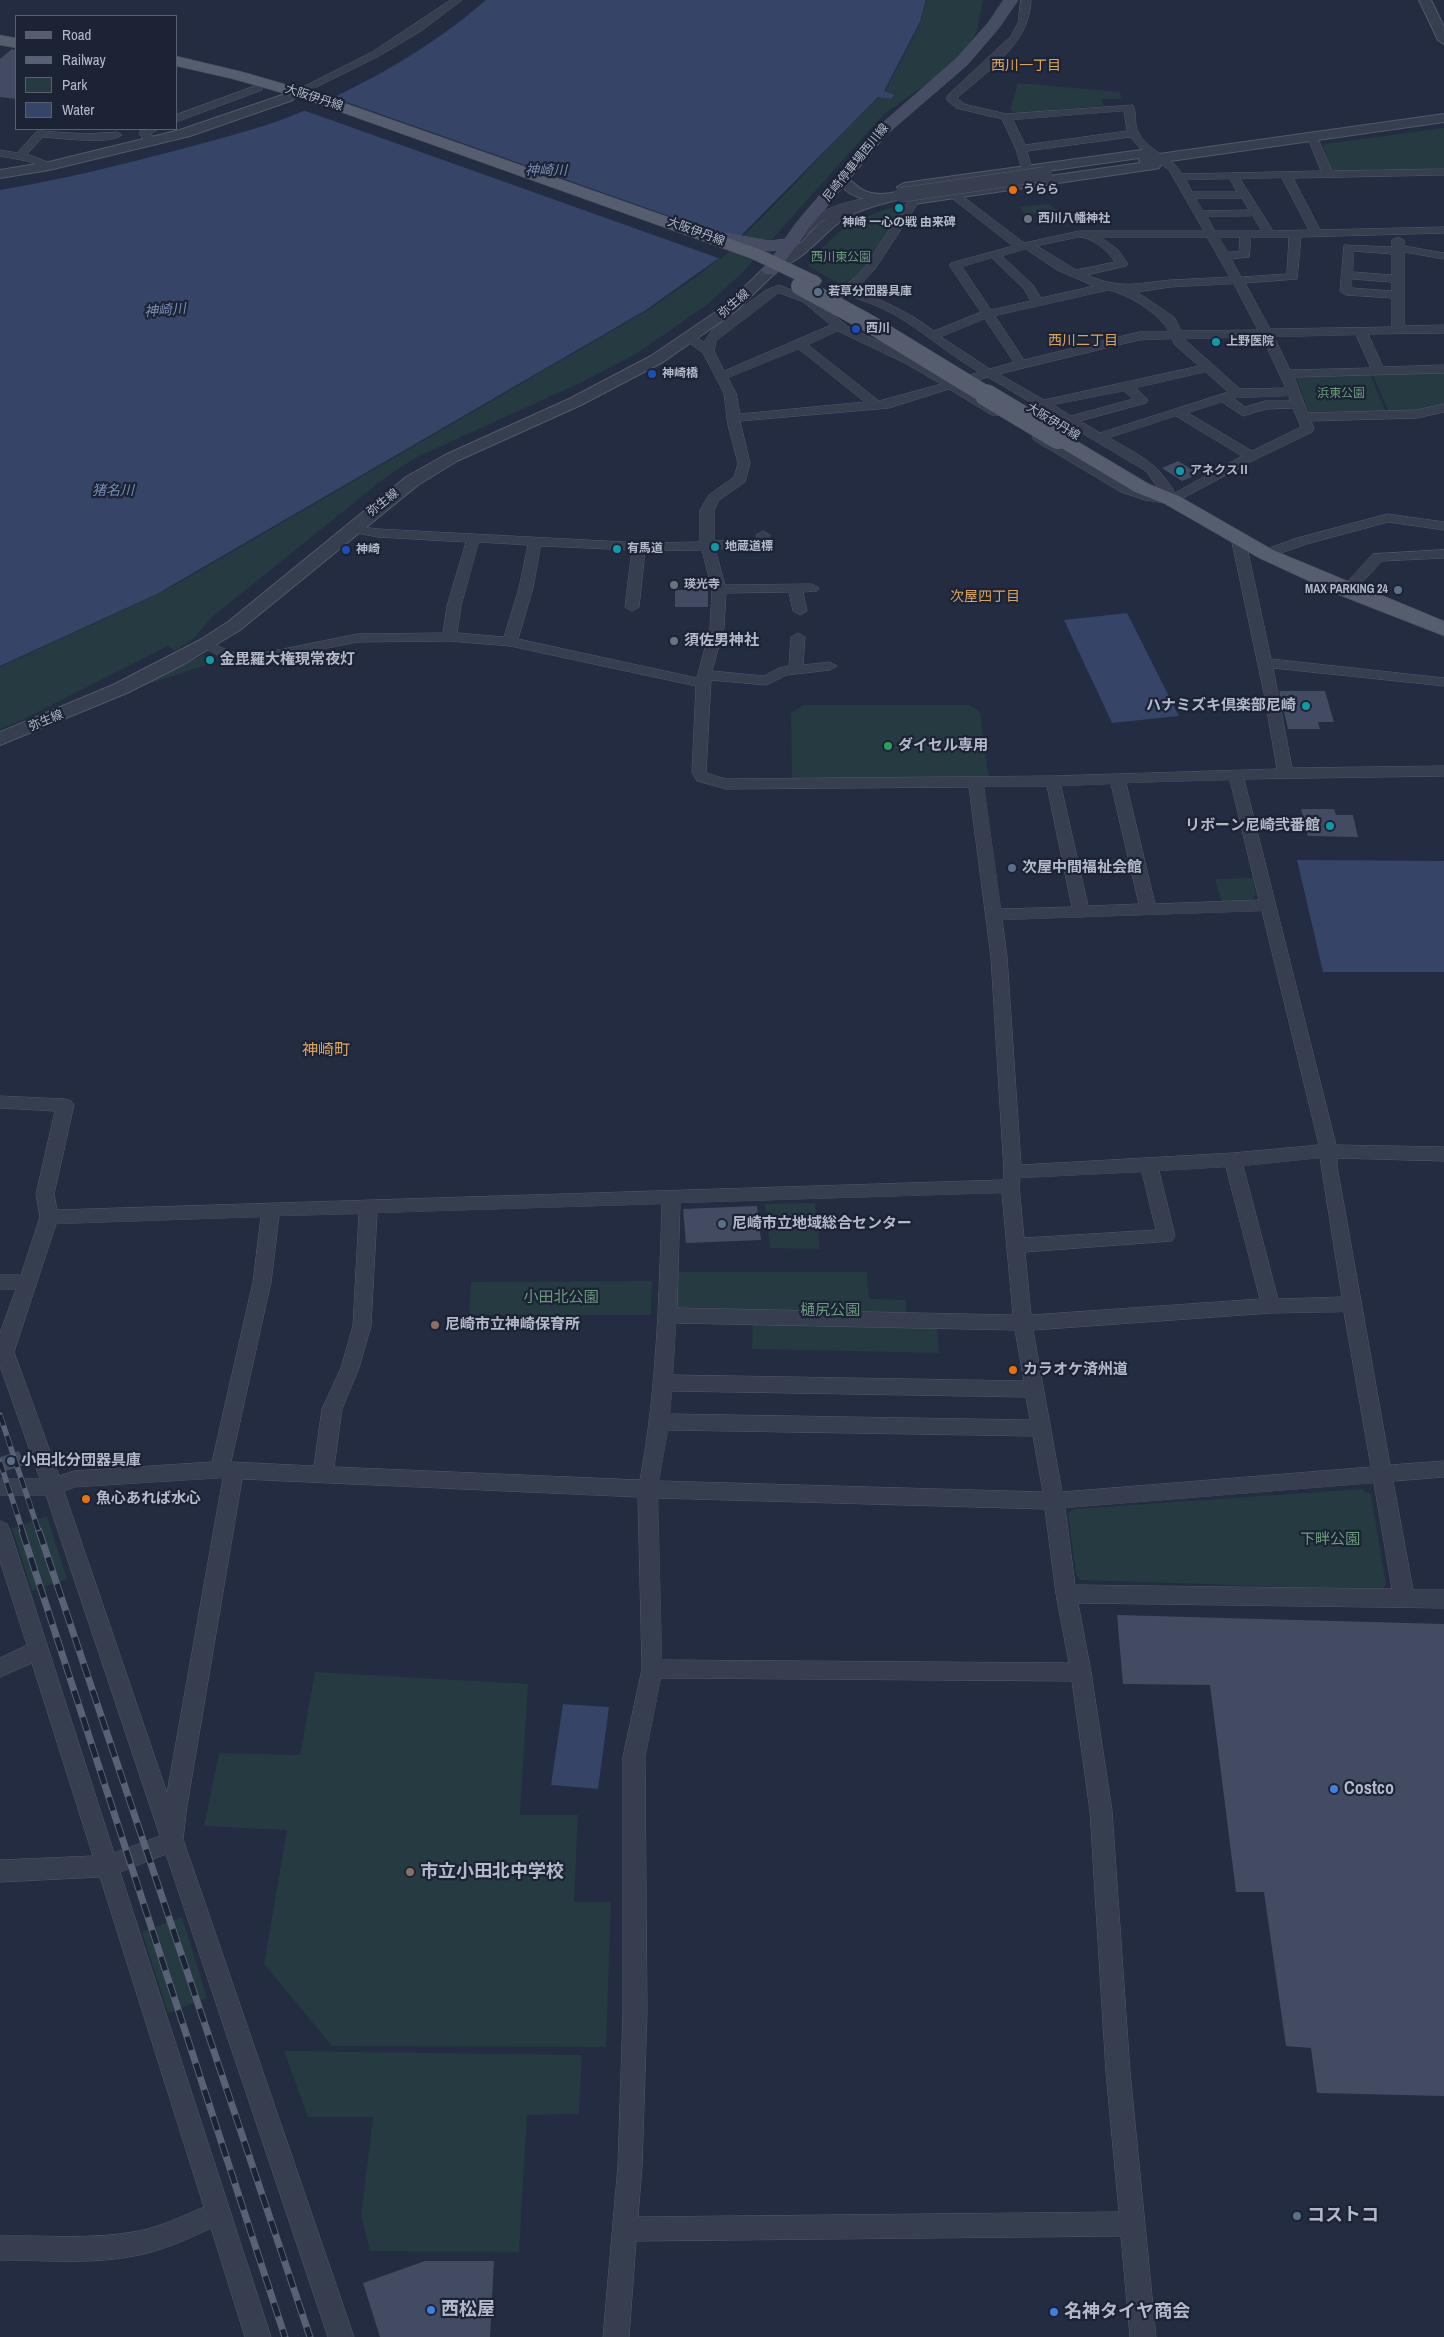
<!DOCTYPE html>
<meta charset="utf-8">
<style>
body{margin:0}
#map{position:relative;width:1444px;height:2337px;overflow:hidden;background:#232c40;font-family:"Archivo Narrow",sans-serif}
canvas{display:block}
.legend{position:absolute;left:15px;top:15px;width:162px;height:115px;box-sizing:border-box;background:#1c2334;border:1px solid #585f70;margin:0;padding:6px 9px;list-style:none;font-size:15px;color:#b3b9ca}
.legend li{display:flex;align-items:center;gap:10px;height:25px}
.legend b{width:25px;border:1px solid #585f70}
</style>
<div id="map">
<canvas width="1444" height="2337"></canvas>
<ul class="legend">
<li><b style="height:6px;background:#555d6f"></b>Road</li>
<li><b style="height:6px;background:#596177"></b>Railway</li>
<li><b style="height:14px;background:#253a41"></b>Park</li>
<li><b style="height:14px;background:#354467"></b>Water</li>
</ul>
</div>
<script>
const g = document.querySelector('canvas').getContext('2d');
g.lineJoin = 'round';
function fillPath(path, color) { g.fillStyle = color; g.fill(path, 'evenodd'); }
function stroke(path, color, width, dash) { g.strokeStyle = color; g.lineWidth = width; g.lineCap = dash ? 'butt' : 'round'; g.setLineDash(dash || []); g.stroke(path); }
function drawText(font, color, halo, rows, align = 'center') {
  g.font = font + ' "Archivo Narrow","Noto Sans JP",sans-serif'; g.lineWidth = 4.5; g.setLineDash([]); g.textBaseline = 'middle'; g.strokeStyle = halo; g.fillStyle = color; for (const [text, x, y, turn = 0] of rows) {
    g.save(); g.translate(x, y); g.rotate((+turn || 0) * Math.PI / 180); g.textAlign = isNaN(turn) ? turn : align; if (halo) g.strokeText(text, 0, 0); g.fillText(text, 0, 0); g.restore();
  }
}
const green = new Path2D(`
 M 927,0 L 983,0 L 977,31 L 968,47 L 949,68 L 884,114 L 742,273 L 708,304 L 636,354 L 582,382 L 417,457 L 386,477 L 212,617 L 194,638 L 175,651 L 168,646 L 18,722 L 0,729 L 0,667 L 158,594 L 199,571 L 648,310 C 672,293 697,278 719,258 C 776,208 824,149 879,97 L 891,99 L 895,96 L 885,91 L 919,26 Z
 M 1018,83 L 1120,92 L 1122,99 L 1102,99 L 1104,106 L 1015,113 L 1010,110 Z
 M 1444,128 L 1444,169 L 1338,172 L 1331,169 L 1323,146 L 1325,144 Z
 M 1049,204 L 1059,212 L 1068,226 L 1060,226 L 1048,215 L 1024,213 L 1019,207 Z
 M 898,205 L 905,207 L 851,285 L 845,287 L 810,267 L 809,264 C 837,227 856,220 898,205 Z
 M 1444,371 L 1444,405 L 1415,411 L 1389,412 L 1372,373 Z
 M 1370,374 L 1386,412 L 1310,414 L 1296,377 Z
 M 203,655 L 210,656 L 205,660 L 209,664 L 142,686 Z
 M 803,705 L 969,705 L 980,712 L 989,780 L 792,779 L 791,713 Z
 M 1253,878 L 1256,895 L 1249,902 L 1222,903 L 1215,879 Z
 M 815,1203 L 820,1249 L 770,1248 L 765,1204 Z
 M 676,1272 L 867,1272 L 869,1299 L 906,1300 L 907,1326 L 937,1328 L 939,1353 L 752,1349 L 753,1311 L 674,1311 Z
 M 652,1281 L 651,1315 L 469,1315 L 471,1282 Z
 M 1362,1489 L 1371,1494 L 1386,1584 L 1382,1590 L 1081,1580 L 1076,1575 L 1068,1513 L 1074,1509 Z
 M 47,1516 L 67,1579 L 32,1591 L 12,1528 Z
 M 315,1672 L 528,1684 L 520,1815 L 578,1815 L 574,1902 L 611,1902 L 606,2047 L 332,2046 L 264,1964 L 287,1830 L 204,1826 L 219,1753 L 300,1755 Z
 M 182,1917 L 207,1998 L 168,2013 L 142,1932 Z
 M 284,2051 L 582,2055 L 579,2114 L 527,2115 L 519,2252 L 370,2251 L 361,2215 L 373,2117 L 308,2117 Z`);
const water = new Path2D(`
 M 486,0 L 926,0 L 920,22 L 884,91 L 895,95 L 891,99 L 878,97 L 719,258 L 646,310 L 157,594 L 0,666 L 0,190 C 59,180 117,166 174,151 C 214,140 256,130 294,115 C 363,86 430,49 486,0 Z
 M 1127,613 L 1179,716 L 1112,723 L 1064,620 Z
 M 1297,860 L 1444,861 L 1444,972 L 1323,972 Z
 M 563,1704 L 609,1707 L 598,1789 L 551,1785 Z`);
const pier = new Path2D(`
 M 329,96 L 706,229 L 745,237 L 721,259 L 300,109 Z`);
const building = new Path2D(`
 M 12,49 L 16,50 L 16,99 L 0,97 L 0,59 Z
 M 1178,461 L 1199,474 L 1182,481 L 1162,468 Z
 M 675,590 L 708,590 L 708,607 L 675,607 Z
 M 1279,691 L 1325,691 L 1334,722 L 1318,722 L 1320,729 L 1288,729 Z
 M 1301,809 L 1334,809 L 1336,815 L 1353,815 L 1358,837 L 1308,836 Z
 M 757,1206 L 761,1240 L 686,1243 L 683,1209 Z
 M 19,1451 L 24,1465 L 0,1473 L 0,1457 Z
 M 1117,1615 L 1444,1624 L 1444,2096 L 1317,2093 L 1311,2048 L 1286,2046 L 1264,1892 L 1236,1892 L 1210,1685 L 1123,1684 Z
 M 425,2261 L 494,2261 L 490,2337 L 380,2337 L 363,2283 Z`);
const minor = new Path2D(`
 M 451,0 L 462,0 L 421,31 L 379,56 L 292,99 L 284,99 L 283,97 L 372,52 Z
 M 1021,0 L 1031,0 C 1030,44 987,71 957,98 L 964,104 L 1006,114 L 1133,105 C 1137,113 1134,124 1138,132 C 1147,151 1172,156 1182,174 L 1321,171 L 1309,141 L 1314,138 L 1319,141 L 1332,171 L 1444,169 L 1444,175 L 1293,178 L 1320,230 L 1444,227 L 1444,233 L 1301,237 L 1297,279 L 1245,283 L 1270,329 L 1392,327 L 1392,298 L 1346,295 L 1340,291 L 1344,245 L 1392,247 L 1392,240 L 1398,237 L 1404,240 L 1404,246 L 1444,253 L 1444,259 L 1404,252 L 1404,326 L 1444,325 L 1444,333 L 1368,334 L 1383,367 L 1444,365 L 1444,373 L 1294,377 L 1308,413 L 1417,410 L 1444,404 L 1444,412 L 1417,418 L 1311,421 L 1314,429 L 1312,432 L 1256,459 L 1172,504 L 1145,500 L 1121,492 L 1034,440 L 1032,437 L 1034,434 L 1042,434 L 1131,486 L 1163,495 L 1146,471 L 988,377 L 961,386 L 1000,409 L 1002,412 L 1000,415 L 992,415 L 949,389 L 889,408 L 740,421 L 750,463 L 745,482 L 719,500 L 714,510 L 714,541 L 757,540 L 756,535 L 763,531 L 770,535 L 769,547 L 715,549 L 725,585 L 812,584 L 819,588 L 817,591 L 803,592 L 807,611 L 800,615 L 793,611 L 789,592 L 726,593 L 724,628 L 712,671 L 764,676 L 779,668 L 789,666 L 791,637 L 798,633 L 805,637 L 803,665 L 830,662 L 837,666 L 830,670 L 787,675 L 766,685 L 711,680 L 706,773 L 726,779 L 1053,776 L 1277,769 L 1264,693 L 1231,538 L 1238,534 L 1245,538 L 1271,659 L 1444,678 L 1444,686 L 1273,668 L 1292,768 L 1444,766 L 1444,776 L 1244,779 L 1336,1145 L 1444,1147 L 1444,1161 L 1337,1158 L 1337,1166 L 1390,1465 L 1444,1461 L 1444,1477 L 1393,1481 L 1413,1590 L 1444,1590 L 1444,1608 L 1078,1603 L 1091,1672 L 1112,1811 L 1130,2072 L 1156,2337 L 1130,2337 L 1121,2236 L 636,2241 L 629,2337 L 603,2337 L 618,2166 L 623,2012 L 623,1757 L 642,1669 L 638,1497 L 242,1479 L 187,1806 L 183,1839 L 354,2337 L 328,2337 L 166,1854 L 120,1872 L 271,2337 L 245,2337 L 211,2228 C 188,2239 164,2250 139,2255 C 93,2265 46,2260 0,2260 L 0,2236 C 46,2235 93,2240 139,2231 C 162,2226 183,2216 204,2207 L 100,1877 L 0,1882 L 0,1860 L 93,1856 L 32,1663 L 0,1677 L 0,1658 L 27,1645 L 0,1561 L 0,1521 L 7,1524 L 10,1530 L 114,1853 L 160,1836 L 46,1495 L 0,1495 L 0,1479 L 40,1479 L 0,1366 L 0,1333 L 16,1289 L 0,1289 L 0,1275 L 21,1275 L 40,1217 L 36,1194 L 55,1111 L 0,1108 L 0,1096 L 65,1099 L 71,1101 L 74,1105 L 54,1194 L 57,1210 L 1003,1180 L 1004,1172 L 991,957 L 969,787 L 726,789 L 697,781 L 692,773 L 696,686 L 510,646 L 449,641 L 357,642 L 254,663 L 229,661 L 199,645 L 206,641 L 237,654 L 254,655 L 357,634 L 443,633 L 447,606 L 466,542 L 378,537 L 346,531 L 344,528 L 346,525 L 378,529 L 643,543 L 700,542 L 700,510 L 709,495 L 734,477 L 738,463 L 728,425 L 724,393 L 703,353 L 683,338 L 689,334 L 704,342 L 713,329 L 766,290 L 779,285 L 810,297 L 850,328 L 913,357 L 952,381 L 979,372 C 953,357 930,337 905,321 C 887,309 867,302 848,295 L 839,299 L 833,295 L 857,276 L 867,264 L 910,198 L 918,198 L 920,200 L 875,269 L 855,290 C 884,301 909,312 934,331 L 981,312 L 949,265 L 951,263 L 1013,246 L 949,196 L 949,192 L 957,192 L 1024,243 L 1079,231 L 1204,231 L 1169,170 L 1142,150 L 1130,137 L 1027,151 L 1032,170 L 1027,173 L 1022,170 L 1016,149 L 1002,119 L 956,108 L 947,100 L 947,96 L 1011,36 L 1018,23 ZM 1124,111 L 1127,131 L 1025,145 L 1013,120 ZM 1282,178 L 1309,230 L 1273,231 L 1240,179 ZM 1230,179 L 1237,192 L 1192,192 L 1186,180 ZM 1196,198 L 1242,198 L 1249,210 L 1203,211 ZM 1253,216 L 1262,231 L 1215,231 L 1207,217 ZM 1079,237 C 1092,237 1108,251 1115,262 L 1076,270 L 1037,246 ZM 1101,237 L 1207,237 L 1230,277 C 1211,278 1191,279 1171,280 C 1136,283 1122,290 1087,275 L 1126,266 L 1128,264 L 1118,250 ZM 1219,237 L 1240,237 L 1239,252 L 1228,252 ZM 1251,237 L 1289,237 L 1287,274 L 1241,277 L 1231,259 L 1249,257 ZM 1026,249 L 1057,270 L 1094,286 L 1041,298 L 1033,285 L 1002,256 ZM 1354,251 L 1392,254 L 1392,275 L 1353,272 ZM 992,258 L 1024,289 L 1031,301 L 991,310 L 962,267 ZM 1352,279 L 1392,282 L 1392,291 L 1352,288 ZM 1234,284 L 1258,330 L 1181,331 L 1174,317 L 1137,292 L 1170,287 ZM 1109,290 C 1127,294 1161,314 1169,332 L 1139,332 L 1024,360 L 995,316 ZM 779,293 L 802,301 L 831,325 L 724,371 L 714,351 L 716,341 ZM 985,319 L 1014,362 L 990,369 L 941,337 ZM 838,331 L 905,363 L 941,384 L 879,401 L 808,345 ZM 1356,335 L 1371,368 L 1290,370 L 1274,337 ZM 1262,337 L 1286,388 L 1240,389 L 1184,339 ZM 1172,339 L 1175,345 L 1199,366 L 1044,400 L 999,374 L 1139,340 ZM 799,349 L 865,402 L 740,414 L 736,393 L 728,378 ZM 1206,372 L 1228,392 L 1100,433 L 1080,421 L 1146,403 L 1148,400 L 1136,388 ZM 1124,391 L 1133,399 L 1071,416 L 1053,405 ZM 1289,396 L 1290,401 L 1265,401 L 1245,407 L 1233,398 ZM 1222,402 L 1243,416 L 1266,409 L 1293,408 L 1301,427 L 1252,451 L 1188,413 ZM 1176,416 L 1242,456 L 1175,493 C 1157,462 1139,455 1109,438 ZM 479,542 L 528,545 L 519,588 L 504,637 L 457,633 L 461,606 ZM 541,546 L 632,550 L 625,607 L 632,611 L 639,607 L 645,551 L 702,550 L 712,589 L 710,628 L 697,678 L 518,639 L 533,588 ZM 1230,780 L 1259,900 L 1155,904 L 1126,783 ZM 1111,784 L 1139,904 L 1088,906 L 1061,786 ZM 984,786 L 1047,786 L 1072,907 L 1001,909 ZM 1262,911 L 1319,1145 L 1233,1153 L 1021,1165 L 1007,957 L 1002,920 ZM 1320,1158 L 1342,1297 L 1278,1299 L 1243,1166 ZM 1226,1167 L 1260,1299 L 1031,1315 L 1025,1252 L 1172,1241 L 1175,1236 L 1159,1171 ZM 1142,1172 L 1156,1230 L 1024,1238 L 1019,1186 L 1020,1178 ZM 1002,1193 L 1013,1315 L 677,1308 L 680,1203 ZM 662,1204 C 659,1297 657,1389 640,1480 L 334,1467 L 342,1409 L 359,1368 L 371,1326 L 377,1213 ZM 359,1214 L 353,1326 L 341,1368 L 322,1409 L 314,1466 L 231,1462 L 271,1282 L 279,1216 ZM 261,1217 L 253,1282 L 212,1462 L 74,1471 L 59,1476 L 14,1352 L 56,1224 ZM 1344,1312 L 1371,1467 L 1062,1492 L 1033,1330 L 1271,1313 ZM 676,1323 L 1015,1330 L 1024,1381 L 673,1375 ZM 672,1391 L 1026,1397 L 1030,1420 L 670,1414 ZM 668,1430 L 1033,1436 L 1043,1492 L 659,1481 ZM 223,1478 L 167,1793 L 64,1491 L 75,1487 ZM 1374,1483 L 1392,1589 L 1075,1585 L 1065,1508 ZM 658,1498 L 1045,1509 L 1056,1594 L 1069,1663 L 662,1660 ZM 661,1678 L 1072,1681 L 1090,1811 L 1106,2072 L 1119,2212 L 638,2217 L 642,2166 L 647,2012 L 645,1757 Z
 M 258,85 L 262,86 L 262,90 L 176,122 L 176,115 Z
 M 145,129 L 158,129 L 151,134 L 157,142 L 156,144 L 148,144 L 140,135 L 140,131 Z
 M 40,131 L 86,134 L 117,132 L 122,135 C 111,145 59,138 43,137 L 27,154 L 53,164 L 54,166 L 49,169 L 27,161 L 0,156 L 0,150 L 17,153 L 36,132 Z
 M 883,195 L 889,198 L 887,200 C 864,206 843,208 822,221 C 814,227 803,241 792,238 L 790,236 C 813,209 850,200 883,195 Z
 M 1388,514 L 1444,522 L 1444,530 L 1388,522 L 1307,544 L 1266,558 L 1259,554 L 1261,551 L 1297,538 Z
 M 1444,550 L 1444,558 L 1382,561 L 1352,593 L 1347,594 L 1340,590 L 1373,554 Z`);
const tertiary = new Path2D(`
 M 1419,0 L 1431,0 L 1444,27 L 1444,44 L 1438,40 Z
 M 288,93 L 293,94 L 295,97 L 293,100 L 190,136 L 49,170 L 0,178 L 0,170 L 49,162 L 180,130 Z
 M 1444,114 L 1444,122 L 1163,162 L 1159,168 L 1154,169 L 914,204 L 909,203 L 905,198 C 884,203 863,208 844,219 C 823,232 801,266 775,267 L 777,270 L 775,273 L 736,311 L 663,362 L 581,405 L 457,461 L 418,485 L 240,630 L 184,664 L 127,693 L 0,745 L 0,732 L 113,685 L 200,640 L 228,622 L 406,477 L 445,455 L 569,399 L 651,356 L 726,305 L 765,267 L 772,266 L 770,263 L 772,260 L 802,242 L 819,224 L 834,213 L 866,199 C 853,197 844,191 836,181 L 838,178 C 850,175 853,185 863,190 C 874,196 889,194 900,191 L 897,187 L 904,183 L 1141,150 L 1159,154 ZM 1139,158 L 1140,163 L 918,195 L 914,190 Z`);
const secondary = new Path2D(`
 M 1004,0 L 1018,0 L 998,29 L 967,65 L 887,134 L 809,228 L 776,274 L 764,274 L 762,270 L 778,250 L 769,251 L 697,237 L 695,234 L 697,231 L 703,229 L 769,241 L 785,239 L 797,222 L 877,128 L 957,58 L 988,23 Z`);
const primary = new Path2D(`
 M 0,35 L 16,38 L 16,48 L 0,45 Z
 M 176,56 L 243,72 L 319,94 L 762,250 L 819,277 L 822,281 L 819,285 L 807,285 L 750,258 L 307,100 L 233,79 L 176,66 Z
 M 1058,432 L 1065,434 L 1149,484 L 1179,496 L 1273,550 L 1444,621 L 1444,636 L 1339,595 L 1259,558 L 1165,504 L 1135,492 L 1051,442 L 1048,438 L 1051,434 Z`);
const railFar1 = new Path2D(`
 M 0,1415 L 39,1532
 M 0,1462 L 23,1532`);
const rail = new Path2D(`
 M 22,1531 L 285,2337
 M 39,1531 L 310,2337`);
const tertiaryBridge = new Path2D(`
 M 901,195 L 1045,174`);
const primaryBridgeFar1 = new Path2D(`
 M 800,286 L 870,324 L 988,396`);
const primaryBridge = new Path2D(`
 M 986,395 L 1058,438`);
const markers = [
 [1013,190,5,"#e8710a"],
 [899,208,5,"#0f9aa8"],
 [1028,219,5,"#6b7280"],
 [818,292,5,"#5c6f8a"],
 [856,329,5,"#1a4fb4"],
 [1216,342,5,"#0f9aa8"],
 [652,374,5,"#1a4fb4"],
 [1180,471,5,"#0f9aa8"],
 [715,547,5,"#0f9aa8"],
 [617,549,5,"#0f9aa8"],
 [346,550,5,"#1a4fb4"],
 [674,585,5,"#6b7280"],
 [1398,590,5,"#5c6f8a"],
 [674,641,5,"#6b7280"],
 [210,660,5,"#0f9aa8"],
 [1306,706,5,"#0f9aa8"],
 [888,746,5,"#2e9e5b"],
 [1330,826,5,"#0f9aa8"],
 [1012,868,5,"#5c6f8a"],
 [722,1224,5,"#5c6f8a"],
 [435,1325,5,"#8d6e63"],
 [1013,1370,5,"#e8710a"],
 [11,1461,5,"#5c6f8a"],
 [86,1499,5,"#e8710a"],
 [1334,1789,5,"#3f7fe0"],
 [410,1872,5,"#8d6e63"],
 [1297,2216,5,"#5c6f8a"],
 [431,2310,5,"#3f7fe0"],
 [1054,2312,5,"#3f7fe0"]
];
const farStreetnames = [
 ["大阪伊丹線",314,98,18],
 ["尼崎停車場西川線",856,163,-51],
 ["大阪伊丹線",696,232,20],
 ["弥生線",734,304,-41],
 ["大阪伊丹線",1053,422,31],
 ["弥生線",383,503,-38],
 ["弥生線",46,721,-22]
];
const farPoinames = [
 ["うらら",1023,190],
 ["西川八幡神社",1038,219],
 ["神崎 一心の戦 由来碑",899,223,"center"],
 ["若草分団器具庫",828,292],
 ["西川",866,329],
 ["上野医院",1226,342],
 ["神崎橋",662,374],
 ["アネクスⅡ",1190,471],
 ["地蔵道標",725,547],
 ["有馬道",627,549],
 ["神崎",356,550],
 ["瑛光寺",684,585],
 ["MAX PARKING 24",1388,590,"right"]
];
const farParknames = [
 ["西川東公園",841,258],
 ["浜東公園",1341,394]
];
const farNeighbourhoodnames = [
 ["西川一丁目",1026,66],
 ["西川二丁目",1083,341],
 ["次屋四丁目",985,597]
];
const farWaternames = [
 ["神崎川",546,171],
 ["神崎川",165,311,-5],
 ["猪名川",113,491]
];
const poiNames = [
 ["須佐男神社",684,641],
 ["金毘羅大権現常夜灯",220,660],
 ["ハナミズキ倶楽部尼崎",1296,706,"right"],
 ["ダイセル専用",898,746],
 ["リボーン尼崎弐番館",1320,826,"right"],
 ["次屋中間福祉会館",1022,868],
 ["尼崎市立地域総合センター",732,1224],
 ["尼崎市立神崎保育所",445,1325],
 ["カラオケ済州道",1023,1370],
 ["小田北分団器具庫",21,1461],
 ["魚心あれば水心",96,1499]
];
const parkNames = [
 ["小田北公園",561,1298],
 ["樋尻公園",830,1311],
 ["下畔公園",1330,1540]
];
const neighbourhoodNames = [
 ["神崎町",326,1051]
];
const nearPoinames = [
 ["Costco",1344,1789],
 ["市立小田北中学校",420,1872],
 ["コストコ",1307,2216],
 ["西松屋",441,2310],
 ["名神タイヤ商会",1064,2312]
];
fillPath(green, '#253a41');
fillPath(water, '#354467');
fillPath(pier, '#232c40');
fillPath(building, '#424b62');
stroke(minor, '#52596a', 1);
stroke(tertiary, '#52596a', 2);
stroke(secondary, '#52596a', 1);
stroke(primary, '#404758', 1);
fillPath(minor, '#373e4f');
fillPath(tertiary, '#373e4f');
fillPath(secondary, '#454c63');
fillPath(primary, '#555d6f');
stroke(railFar1, '#596177', 5.5);
stroke(rail, '#596177', 7);
stroke(railFar1, '#1c2334', 4, [11]);
stroke(rail, '#1c2334', 5, [14]);
stroke(tertiaryBridge, '#52596a', 15, []);
stroke(primaryBridgeFar1, '#404758', 18, []);
stroke(primaryBridge, '#404758', 23, []);
stroke(tertiaryBridge, '#373e4f', 14);
stroke(primaryBridgeFar1, '#555d6f', 18);
stroke(primaryBridge, '#555d6f', 22);
for (const [x, y, r, color] of markers) { const dot = new Path2D(); dot.arc(x, y, r, 0, 2 * Math.PI); g.fillStyle = color; g.fill(dot); stroke(dot, '#1c2334', 2); }
drawText('12px', '#b3b9ca', '#1c2334', farStreetnames);
drawText('bold 12px', '#b3b9ca', '#1c2334', farPoinames, 'left');
drawText('12px', '#699c7b', '#1c2334', farParknames);
drawText('14px', '#dba45e', '#1c2334', farNeighbourhoodnames);
drawText('italic 14px', '#798bb3', '#1c2334', farWaternames);
drawText('bold 15px', '#b3b9ca', '#1c2334', poiNames, 'left');
drawText('15px', '#699c7b', '#1c2334', parkNames);
drawText('16px', '#dba45e', '#1c2334', neighbourhoodNames);
drawText('bold 18px', '#b3b9ca', '#1c2334', nearPoinames, 'left');
</script>
